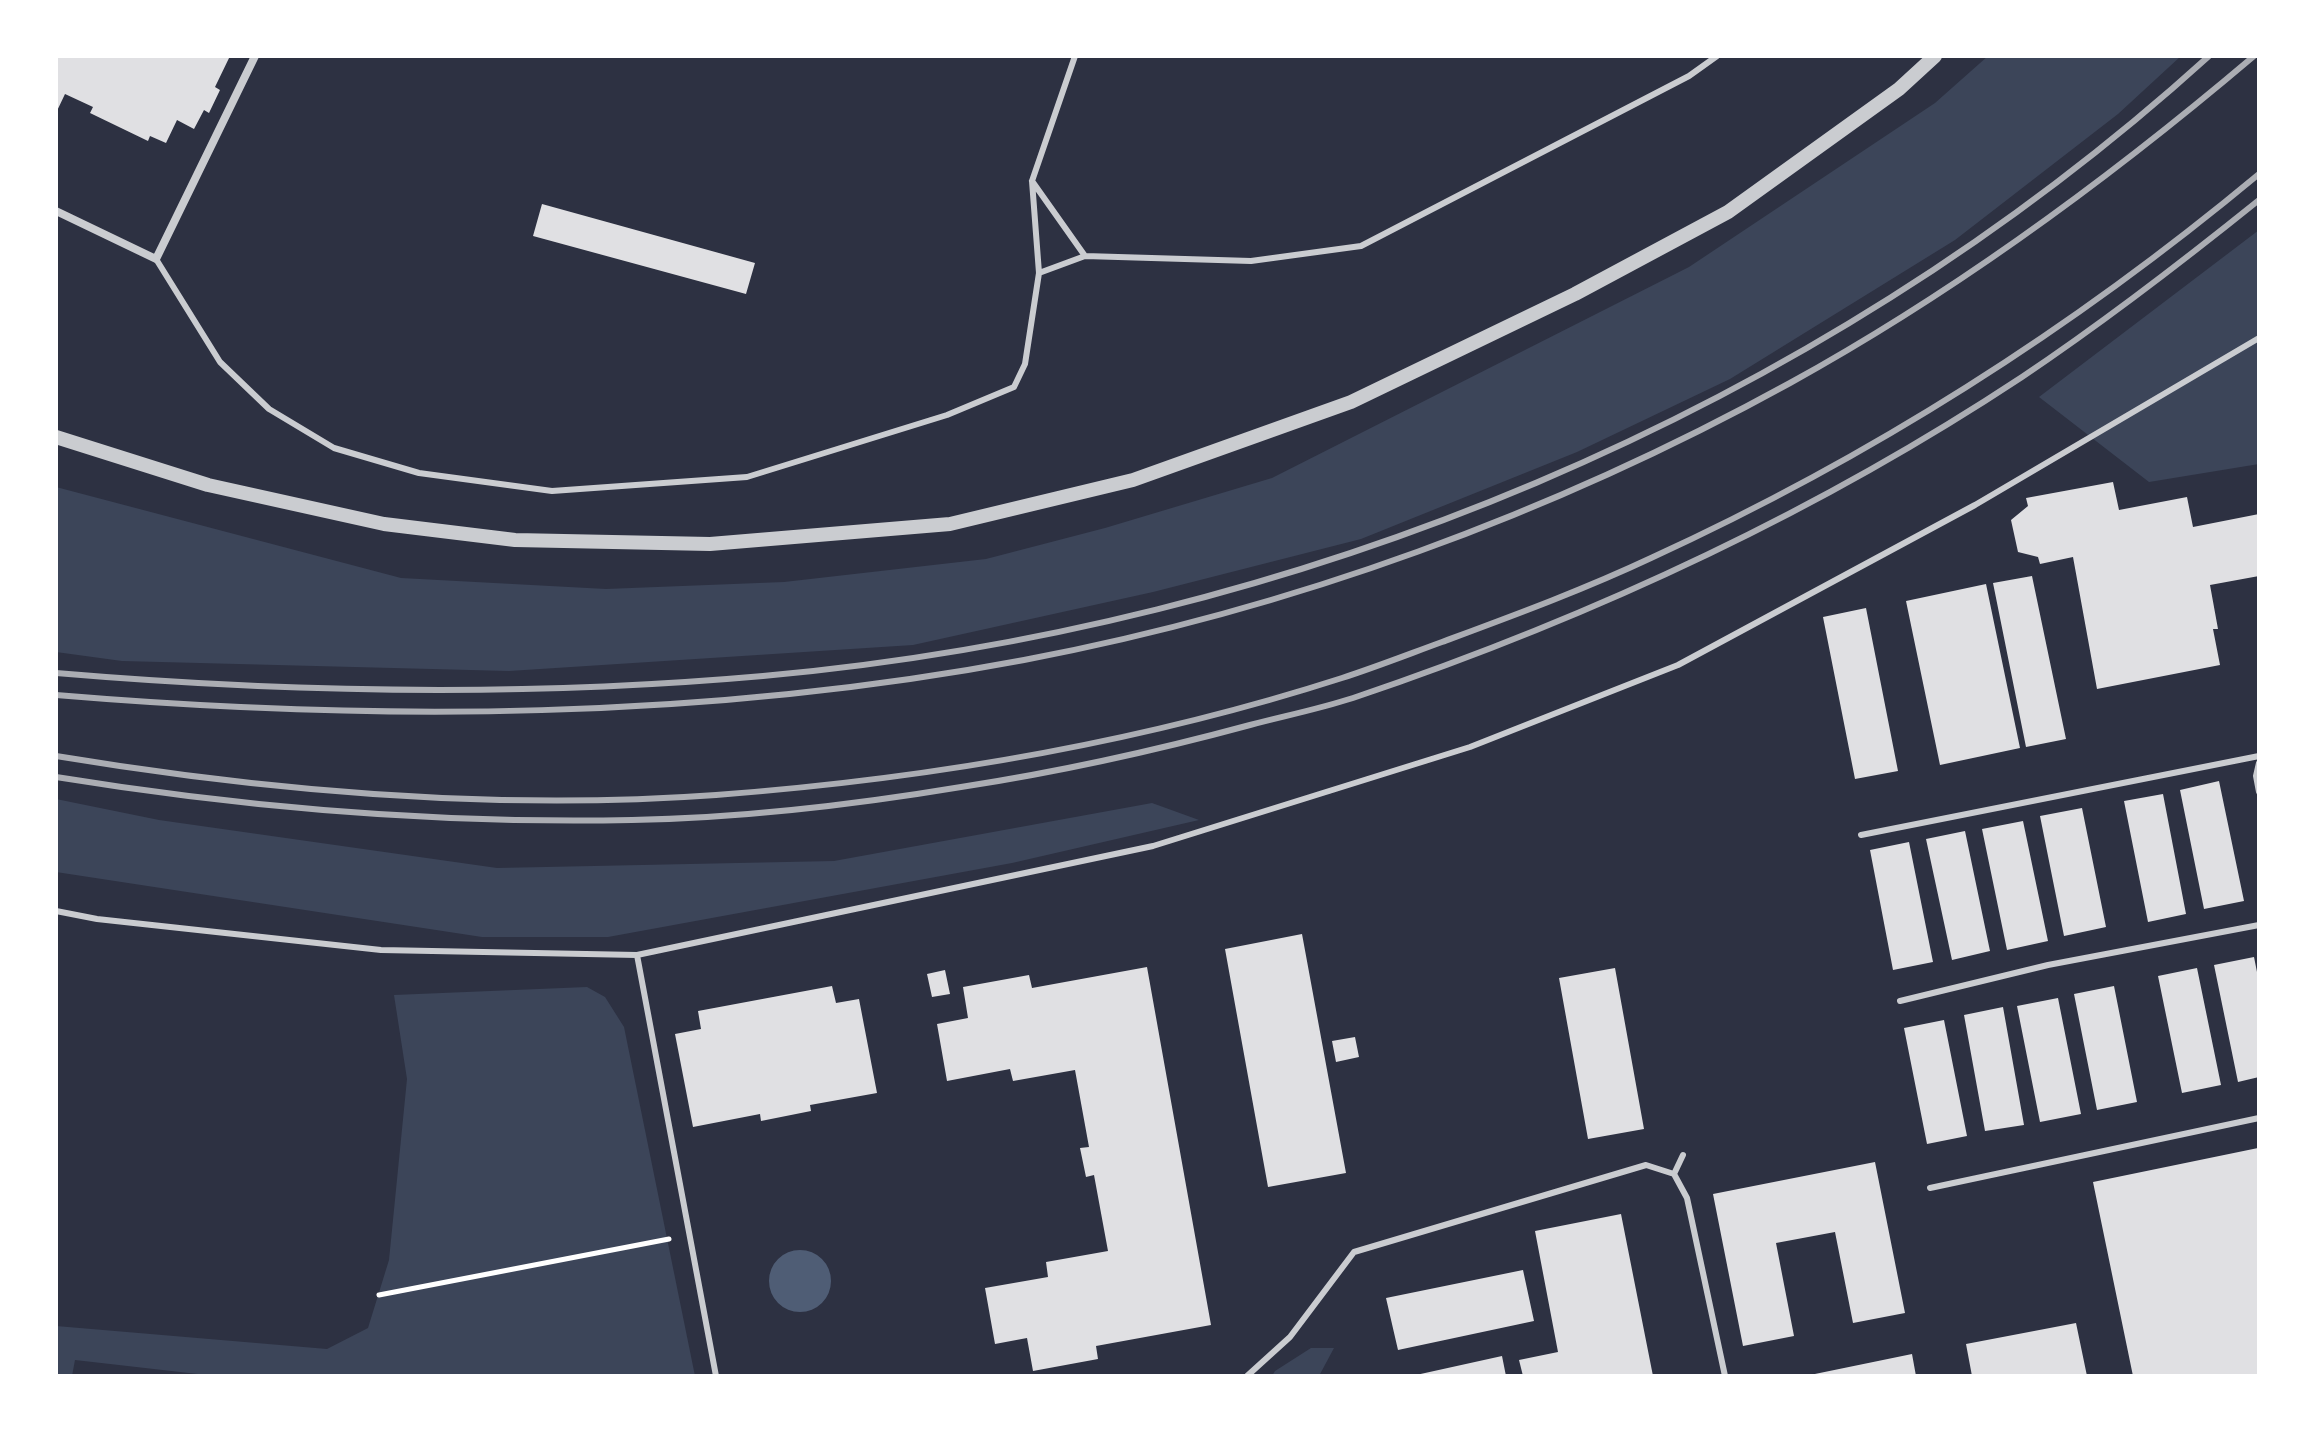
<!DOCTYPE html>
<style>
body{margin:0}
#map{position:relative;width:2315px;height:1432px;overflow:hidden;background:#2d3142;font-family:Figtree,sans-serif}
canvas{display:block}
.frame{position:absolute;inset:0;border:58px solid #fff;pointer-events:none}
</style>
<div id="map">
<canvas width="2315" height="1432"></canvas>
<div class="frame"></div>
</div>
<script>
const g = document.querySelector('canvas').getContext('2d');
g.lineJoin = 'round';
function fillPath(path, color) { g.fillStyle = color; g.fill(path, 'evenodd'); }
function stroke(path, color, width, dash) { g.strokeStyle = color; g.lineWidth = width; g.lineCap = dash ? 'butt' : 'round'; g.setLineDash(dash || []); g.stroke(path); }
const green = new Path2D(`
 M 1988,56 L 2181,56 L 2118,114 L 1955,240 L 1730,379 L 1577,452 L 1361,539 L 1153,592 L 913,645 L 509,671 L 122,661 L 56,652 L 56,487 L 401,578 L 606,589 L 784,582 L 986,559 L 1105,528 L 1272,478 L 1689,267 L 1935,103 Z
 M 2259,230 L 2259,464 L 2149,482 L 2039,397 Z
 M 56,799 L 159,820 L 497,868 L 834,861 L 1152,803 L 1199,820 L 1012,863 L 608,937 L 482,937 L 56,872 Z
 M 587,987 L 605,997 L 624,1027 L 695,1376 L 215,1376 L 75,1360 L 72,1376 L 56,1376 L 56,1326 L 327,1349 L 368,1328 L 389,1260 L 407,1079 L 394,995 Z
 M 1311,1348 L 1334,1348 L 1319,1376 L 1272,1376 L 1275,1371 Z`);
const water = new Path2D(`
 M769 1281a31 31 0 1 1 62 0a31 31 0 1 1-62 0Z`);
const building = new Path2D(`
 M 56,56 L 230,56 L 215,87 L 220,90 L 209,113 L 204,110 L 194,129 L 177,120 L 166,143 L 150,136 L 148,141 L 90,113 L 93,107 L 65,94 L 56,113 Z
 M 542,204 L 755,263 L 746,294 L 533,236 Z
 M 2113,482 L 2119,510 L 2187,497 L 2193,527 L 2259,514 L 2259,576 L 2210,585 L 2218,629 L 2213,629 L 2220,665 L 2097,689 L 2073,557 L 2040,564 L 2038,557 L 2018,552 L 2011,520 L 2028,506 L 2026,498 Z
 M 2032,576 L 2066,739 L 2026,747 L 1993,583 Z
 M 1986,584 L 2020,748 L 1940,765 L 1906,601 Z
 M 1866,608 L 1898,771 L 1855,779 L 1823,617 Z
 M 2219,781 L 2244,901 L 2204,909 L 2180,790 Z
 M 2163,794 L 2186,914 L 2148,922 L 2124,801 Z
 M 2082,808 L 2106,927 L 2064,936 L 2040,816 Z
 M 2023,821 L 2048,941 L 2007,950 L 1982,829 Z
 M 1965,831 L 1990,951 L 1952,960 L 1926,839 Z
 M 1909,842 L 1933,962 L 1893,970 L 1870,850 Z
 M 1302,934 L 1346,1173 L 1268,1187 L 1225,949 Z
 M 2254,957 L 2259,982 L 2259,1077 L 2238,1082 L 2214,965 Z
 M 1147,967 L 1211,1325 L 1096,1346 L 1098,1359 L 1033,1371 L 1027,1338 L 995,1344 L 985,1288 L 1048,1277 L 1046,1262 L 1108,1251 L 1094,1175 L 1086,1177 L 1080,1148 L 1089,1147 L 1075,1070 L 1013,1081 L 1010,1069 L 947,1081 L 937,1024 L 968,1018 L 963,987 L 1029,975 L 1032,988 Z
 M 1615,968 L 1644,1129 L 1588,1139 L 1559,978 Z
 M 2197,968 L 2221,1085 L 2182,1093 L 2158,976 Z
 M 945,970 L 950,994 L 932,997 L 927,974 Z
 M 832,986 L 836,1003 L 859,999 L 877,1093 L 810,1105 L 811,1111 L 761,1121 L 760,1114 L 693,1127 L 675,1034 L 701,1029 L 698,1011 Z
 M 2114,986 L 2137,1102 L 2097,1110 L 2074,994 Z
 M 2058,998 L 2081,1114 L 2040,1122 L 2017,1006 Z
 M 2003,1007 L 2024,1125 L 1985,1131 L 1964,1015 Z
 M 1944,1020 L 1967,1136 L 1927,1144 L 1904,1028 Z
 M 1355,1037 L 1359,1057 L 1336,1062 L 1332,1041 Z
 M 2258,1148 L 2259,1375 L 2133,1376 L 2093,1182 Z
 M 1875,1162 L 1905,1313 L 1853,1323 L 1835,1232 L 1776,1243 L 1794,1336 L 1743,1346 L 1713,1194 Z
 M 1621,1214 L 1653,1376 L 1523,1376 L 1519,1360 L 1558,1352 L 1535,1231 Z
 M 1523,1270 L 1534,1321 L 1398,1350 L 1386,1298 Z
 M 2076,1323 L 2087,1376 L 1972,1376 L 1966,1344 Z
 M 1912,1354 L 1916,1376 L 1810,1376 L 1810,1375 Z
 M 1502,1356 L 1506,1376 L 1416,1376 L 1416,1375 Z`);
const path = new Path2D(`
 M 379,1295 L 669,1239`);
const service = new Path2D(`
 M 1032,181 L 1085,256
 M 156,259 L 220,362 L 269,409 L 334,448 L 419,473 L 552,491 L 747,477 L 947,415 L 1014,387 L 1025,364 L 1039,273 L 1032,181 L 1075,56
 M 1039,273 L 1085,256 L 1251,261 L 1361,246 L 1689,76 L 1717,56
 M 2259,763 L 2256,776 L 2259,792
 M 1861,835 L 2259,756
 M 56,911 L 97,919 L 381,950 L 637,955 L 1153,846 L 1470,747 L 1678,665 L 1975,505 L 2259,338
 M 637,955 L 716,1376
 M 1900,1001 L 2048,965 L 2259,925
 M 1674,1174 L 1683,1155
 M 1930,1188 L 2259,1118
 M 1247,1376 L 1290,1337 L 1354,1252 L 1646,1165 L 1674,1174 L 1687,1198 L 1725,1376`);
const minor = new Path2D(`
 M 56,211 L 156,259 L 255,56`);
const tertiary = new Path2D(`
 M 56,437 L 208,485 L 384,524 L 515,540 L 710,544 L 950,524 L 1133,480 L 1351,402 L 1575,294 L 1728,212 L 1899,89 L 1935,56`);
const rail = new Path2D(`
 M 56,673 C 291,693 527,697 763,676 C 1294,628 1813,415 2209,56
 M 56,695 C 378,722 706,720 1024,660 C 1292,609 1552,514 1790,383 C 1957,291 2109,179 2254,56
 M 56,756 C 273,792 495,811 716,795 C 927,779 1140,743 1342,678 C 1376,667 1409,654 1442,642 C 1512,616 1583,590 1651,558 C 1869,458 2074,328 2259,174
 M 56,777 C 247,808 438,824 632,820 C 743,818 853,805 961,787 C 1059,772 1154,751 1250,725 C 1284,716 1319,709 1353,698 C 1587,619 1816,513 2022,377 C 2104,322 2182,262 2259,200`);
fillPath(green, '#3c4559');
fillPath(water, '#4f5d75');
fillPath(building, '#e0e0e3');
stroke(path, '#fff', 5);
stroke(service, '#caccd0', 6);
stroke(minor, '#caccd0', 8);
stroke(tertiary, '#caccd0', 14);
stroke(rail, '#abadb3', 6);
</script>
